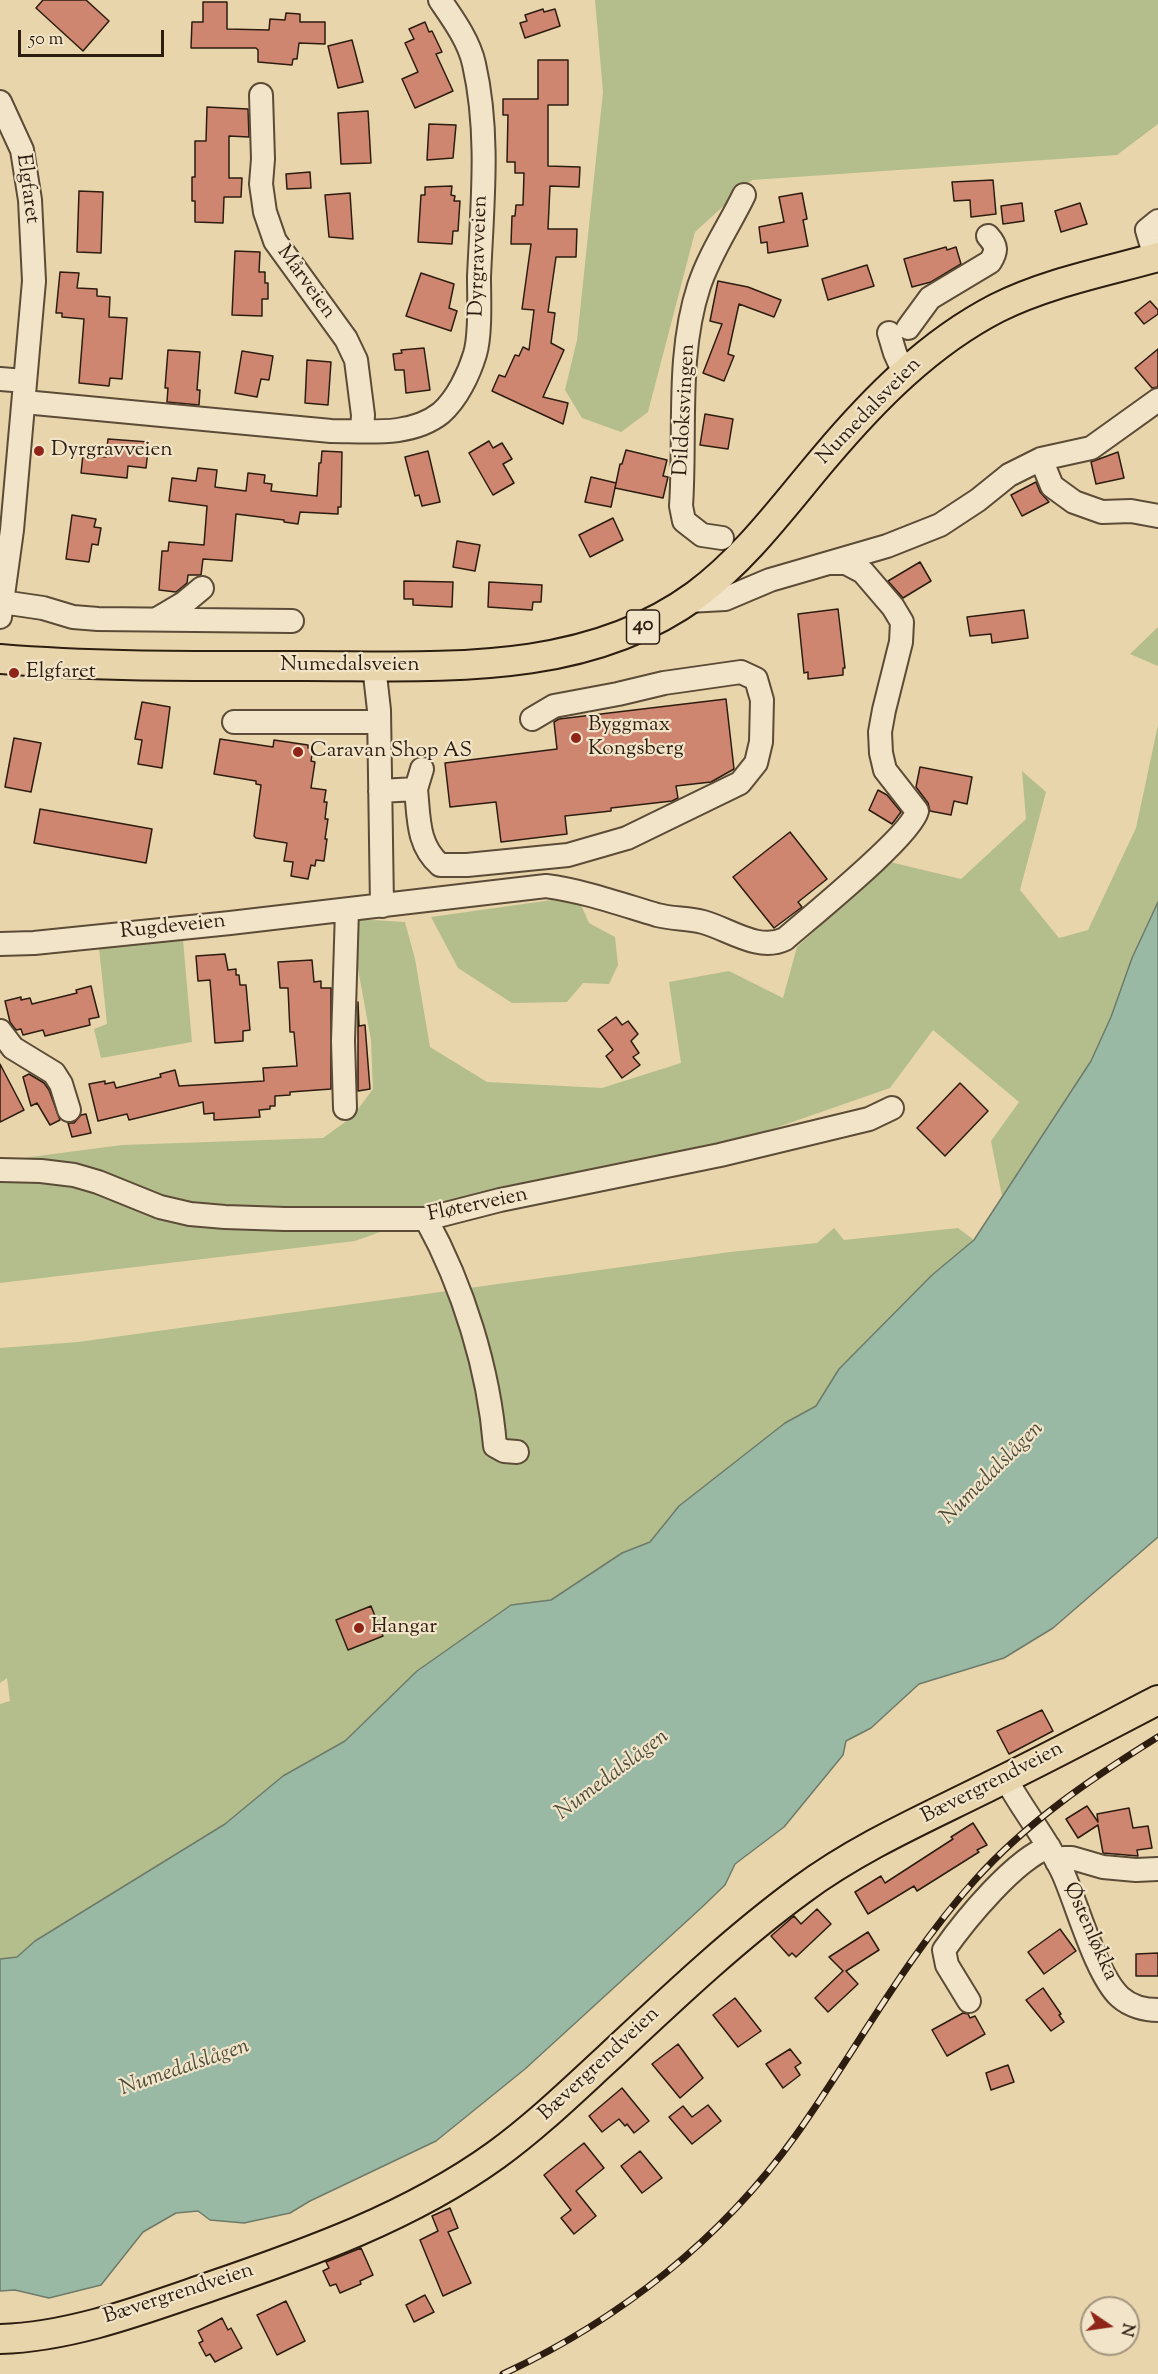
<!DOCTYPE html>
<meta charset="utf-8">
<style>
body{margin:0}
#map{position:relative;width:1158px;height:2374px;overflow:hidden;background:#e9d5ab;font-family:"Sorts Mill Goudy",serif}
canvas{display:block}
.north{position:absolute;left:1080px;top:2296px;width:60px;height:60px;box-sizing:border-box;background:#f1e4c8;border:2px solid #a3947e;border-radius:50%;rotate:103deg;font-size:16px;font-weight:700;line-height:24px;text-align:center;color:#2d1d10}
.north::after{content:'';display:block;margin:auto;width:21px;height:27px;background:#8f2418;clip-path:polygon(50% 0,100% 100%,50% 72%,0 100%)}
.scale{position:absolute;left:18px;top:30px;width:146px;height:27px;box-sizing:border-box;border:3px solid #2d1d10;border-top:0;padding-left:8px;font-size:18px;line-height:21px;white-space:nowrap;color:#2d1d10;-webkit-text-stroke:4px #f1e4c8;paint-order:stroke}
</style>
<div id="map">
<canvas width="1158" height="2374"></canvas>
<div class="north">N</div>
<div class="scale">50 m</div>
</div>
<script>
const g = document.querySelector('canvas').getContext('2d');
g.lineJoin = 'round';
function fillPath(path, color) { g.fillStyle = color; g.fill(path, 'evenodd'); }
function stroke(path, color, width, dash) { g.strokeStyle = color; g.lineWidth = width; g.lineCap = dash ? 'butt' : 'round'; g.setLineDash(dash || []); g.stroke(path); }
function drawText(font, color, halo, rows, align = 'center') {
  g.font = font + ' "Sorts Mill Goudy",serif'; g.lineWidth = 4.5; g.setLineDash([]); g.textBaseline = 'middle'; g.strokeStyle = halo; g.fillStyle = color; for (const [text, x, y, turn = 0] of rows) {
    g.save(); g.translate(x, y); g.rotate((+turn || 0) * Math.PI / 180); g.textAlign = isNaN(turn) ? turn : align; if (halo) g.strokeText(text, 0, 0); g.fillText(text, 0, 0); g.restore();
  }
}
const green = new Path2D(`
 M 595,0 L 1158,0 L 1158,124 L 1117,155 L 752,180 L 695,232 L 648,412 L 621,432 L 582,418 L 565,390 L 577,340 L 603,92 Z
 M 1158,627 L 1158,666 L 1130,654 Z
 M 1158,725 L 1158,902 L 1132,958 L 1111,1017 L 1091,1061 L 1002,1196 L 991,1141 L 1019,1102 L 933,1030 L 890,1088 L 715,1149 L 448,1208 L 355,1241 L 0,1283 L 0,1161 L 122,1145 L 323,1138 L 352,1117 L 373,1089 L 371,1040 L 358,969 L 356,919 L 405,922 L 415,959 L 430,1047 L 487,1082 L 602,1088 L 681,1063 L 669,982 L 729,971 L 783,998 L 797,947 L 890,862 L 961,879 L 1026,819 L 1022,771 L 1046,792 L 1020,890 L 1059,938 L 1088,930 L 1136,828 Z
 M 552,900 L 581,905 L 589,923 L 615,937 L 618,965 L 609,984 L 583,983 L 567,1002 L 512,1003 L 458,968 L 431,917 Z
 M 183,940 L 192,1042 L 101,1058 L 94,1029 L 107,1024 L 99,948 Z
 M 834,1228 L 844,1240 L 958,1228 L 974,1240 L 932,1275 L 839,1369 L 816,1406 L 785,1423 L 679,1506 L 650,1542 L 622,1553 L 551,1600 L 511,1605 L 417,1671 L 345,1741 L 283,1776 L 225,1824 L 35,1941 L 17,1957 L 0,1959 L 0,1704 L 10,1701 L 7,1678 L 0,1683 L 0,1348 L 78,1342 L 730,1252 L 817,1243 Z`);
const water = new Path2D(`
 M 1158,902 L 1158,1537 L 1053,1628 L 1004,1658 L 919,1684 L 871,1728 L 846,1741 L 843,1755 L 784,1827 L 735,1864 L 725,1885 L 700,1909 L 525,2069 L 436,2141 L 310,2201 L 290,2213 L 244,2223 L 210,2220 L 198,2211 L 176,2213 L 143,2232 L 101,2285 L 49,2298 L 15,2290 L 0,2291 L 0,1959 L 17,1957 L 35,1941 L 225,1824 L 283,1776 L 345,1741 L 417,1671 L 511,1605 L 551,1600 L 622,1553 L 650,1542 L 679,1506 L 785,1423 L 816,1406 L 839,1369 L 932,1275 L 974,1240 L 1091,1061 L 1111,1017 L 1132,958 Z`);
const building = new Path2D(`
 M 43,0 L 86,0 L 109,21 L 83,51 L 36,8 Z
 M 203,2 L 227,2 L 227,29 L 269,30 L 270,19 L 285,20 L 286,13 L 300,14 L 300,22 L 325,22 L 325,44 L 299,43 L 297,59 L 293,59 L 292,65 L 258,62 L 258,50 L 256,48 L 191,48 L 192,22 L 203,22 Z
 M 543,9 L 544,12 L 555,9 L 560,26 L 525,38 L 520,23 L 527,21 L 525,15 Z
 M 425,22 L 429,32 L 432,31 L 442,52 L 436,54 L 453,91 L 415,108 L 402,79 L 418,72 L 405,43 L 414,39 L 409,29 Z
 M 352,40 L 363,82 L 338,88 L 328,46 Z
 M 538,60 L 568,60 L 568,105 L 548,105 L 548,166 L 580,167 L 579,187 L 550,186 L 548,229 L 577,229 L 576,257 L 556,257 L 548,312 L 555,313 L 551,343 L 564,350 L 543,397 L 568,403 L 563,424 L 492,391 L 499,375 L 505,377 L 515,355 L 519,356 L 523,347 L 529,350 L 534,310 L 522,309 L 531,244 L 511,244 L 512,216 L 515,216 L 516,205 L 523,205 L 524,173 L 515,173 L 515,162 L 507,162 L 508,115 L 503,115 L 503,99 L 538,99 Z
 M 207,107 L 248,109 L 249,137 L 229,136 L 229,178 L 242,178 L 241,197 L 224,197 L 223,223 L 195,222 L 195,201 L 192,201 L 192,177 L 195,177 L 195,141 L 206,141 Z
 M 368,111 L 371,163 L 341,164 L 338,113 Z
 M 429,124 L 456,125 L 453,158 L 427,160 Z
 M 310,172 L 311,188 L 287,189 L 286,174 Z
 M 993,180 L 996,214 L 971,217 L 970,200 L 954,201 L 952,182 Z
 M 452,186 L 451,195 L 455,196 L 454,201 L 460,201 L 458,231 L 453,231 L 452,244 L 418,242 L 421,195 L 425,195 L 425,187 Z
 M 79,191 L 103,192 L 101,253 L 77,252 Z
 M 350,193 L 353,239 L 329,237 L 325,195 Z
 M 802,193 L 807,219 L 803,220 L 808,246 L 768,253 L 767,242 L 761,243 L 759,227 L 784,222 L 779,197 Z
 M 1022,203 L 1024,221 L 1003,224 L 1001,206 Z
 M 1080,203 L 1087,224 L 1061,232 L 1055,211 Z
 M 946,247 L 947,250 L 956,247 L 961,264 L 931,282 L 912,287 L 904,259 Z
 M 235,251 L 260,252 L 259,272 L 265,272 L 265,283 L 268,283 L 268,299 L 262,299 L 262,316 L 232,315 Z
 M 867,265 L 874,286 L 828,300 L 822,279 Z
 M 60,272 L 79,273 L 77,288 L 97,289 L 97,296 L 110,297 L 109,317 L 127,318 L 122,379 L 110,378 L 109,386 L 79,383 L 84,319 L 62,317 L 62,313 L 56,313 Z
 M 421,273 L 454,284 L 449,308 L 457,311 L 451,331 L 406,316 Z
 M 718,281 L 748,287 L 781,300 L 774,317 L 739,304 L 728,354 L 734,356 L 724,381 L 703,373 L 722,324 L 710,321 Z
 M 1150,301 L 1158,310 L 1158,314 L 1144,324 L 1135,313 Z
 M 424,348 L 430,390 L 406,393 L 404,370 L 395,370 L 393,354 L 402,353 L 401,350 Z
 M 1158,349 L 1158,387 L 1152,388 L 1135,368 Z
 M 168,350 L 200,352 L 197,390 L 200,390 L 199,405 L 167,402 L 168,388 L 165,388 Z
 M 242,351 L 273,356 L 269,380 L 261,379 L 257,397 L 235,393 Z
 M 307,360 L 331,362 L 328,405 L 305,403 Z
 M 705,414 L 733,419 L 728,449 L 700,445 Z
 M 108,439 L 149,442 L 146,468 L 128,466 L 127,478 L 81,473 L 83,454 L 106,457 Z
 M 489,441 L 493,448 L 502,443 L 512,459 L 503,464 L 514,483 L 493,495 L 469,453 Z
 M 626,450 L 667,460 L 663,476 L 668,477 L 663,498 L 615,488 L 620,464 L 622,464 Z
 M 322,451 L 342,452 L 341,507 L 338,507 L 338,514 L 300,512 L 298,524 L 284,522 L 284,520 L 236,514 L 232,561 L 203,559 L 201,575 L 188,575 L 187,583 L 176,592 L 159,590 L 162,551 L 168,551 L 169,542 L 204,545 L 207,506 L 169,501 L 172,478 L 196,481 L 198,468 L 217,470 L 215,487 L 246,491 L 248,473 L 265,475 L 264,483 L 272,484 L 271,491 L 317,496 L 319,463 L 321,463 Z
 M 428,451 L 440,502 L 422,506 L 419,495 L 415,496 L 405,457 Z
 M 1118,452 L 1124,478 L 1096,484 L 1091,462 Z
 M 591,477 L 616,483 L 611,507 L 585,502 Z
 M 1036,482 L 1040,492 L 1049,502 L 1022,516 L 1011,495 Z
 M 72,515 L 96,519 L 94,527 L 101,528 L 98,545 L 92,544 L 89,562 L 66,559 Z
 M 613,518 L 623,540 L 590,557 L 579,535 Z
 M 457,541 L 480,545 L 475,571 L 453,567 Z
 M 920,562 L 931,581 L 903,598 L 888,581 Z
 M 404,581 L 453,582 L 452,607 L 413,605 L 413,599 L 404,599 Z
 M 489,582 L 542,585 L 541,602 L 533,602 L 532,610 L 488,607 Z
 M 838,609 L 845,668 L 843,668 L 843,675 L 808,679 L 808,672 L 804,673 L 798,614 Z
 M 1024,610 L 1028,638 L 992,643 L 991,634 L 970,636 L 967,617 Z
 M 726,699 L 734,769 L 711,782 L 676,786 L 678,798 L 672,801 L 611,808 L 611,811 L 565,816 L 567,834 L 501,842 L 496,802 L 450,807 L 445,763 L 557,749 L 554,722 L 559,719 Z
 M 142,702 L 170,707 L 162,768 L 138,764 L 142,740 L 135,739 Z
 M 14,738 L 41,743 L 31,792 L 5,787 Z
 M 220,739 L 273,747 L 274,740 L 308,745 L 308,748 L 313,749 L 311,761 L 315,762 L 311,788 L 326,790 L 324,802 L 327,802 L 325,819 L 328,819 L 325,839 L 327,839 L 324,861 L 316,860 L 315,866 L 311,865 L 308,879 L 291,876 L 293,862 L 284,861 L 287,843 L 256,838 L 254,836 L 261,785 L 256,784 L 256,781 L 214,774 Z
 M 920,767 L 972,777 L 967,804 L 954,801 L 951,815 L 930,811 L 928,803 L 916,787 Z
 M 878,790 L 887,795 L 901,812 L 892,824 L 869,810 Z
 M 40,809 L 152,829 L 146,863 L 34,843 Z
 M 790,832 L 827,879 L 798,902 L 802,907 L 774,928 L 733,877 Z
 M 225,954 L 228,970 L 236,969 L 236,975 L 239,975 L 240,985 L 246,985 L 250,1030 L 243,1031 L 243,1041 L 215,1043 L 210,980 L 198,981 L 196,956 Z
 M 312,960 L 314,982 L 321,981 L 321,988 L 331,988 L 331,1089 L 290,1092 L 290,1095 L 275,1096 L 275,1106 L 270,1106 L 270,1109 L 259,1110 L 260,1117 L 214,1120 L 214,1113 L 204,1114 L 203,1102 L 129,1120 L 127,1114 L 98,1121 L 89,1084 L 105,1081 L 105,1084 L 114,1082 L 116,1088 L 161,1077 L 160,1074 L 175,1070 L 179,1086 L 264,1081 L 263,1068 L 297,1066 L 294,1032 L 290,1032 L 288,988 L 280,988 L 278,962 Z
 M 91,986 L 99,1017 L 89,1019 L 90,1025 L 45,1036 L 43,1030 L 23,1035 L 21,1029 L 16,1030 L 10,1022 L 5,1001 L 21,997 L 21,1000 L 30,998 L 32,1004 L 77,993 L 76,990 Z
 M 358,1002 L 359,1026 L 365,1025 L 370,1089 L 358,1091 Z
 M 616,1017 L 622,1025 L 628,1021 L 638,1034 L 631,1041 L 639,1053 L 633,1057 L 640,1065 L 622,1078 L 606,1056 L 613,1050 L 598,1030 Z
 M 0,1064 L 24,1110 L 0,1122 Z
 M 29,1074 L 44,1083 L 49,1090 L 60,1120 L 50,1125 L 37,1103 L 31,1106 L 23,1077 Z
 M 960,1083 L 988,1111 L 945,1156 L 917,1128 Z
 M 86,1114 L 91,1133 L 72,1137 L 68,1123 L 74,1123 L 81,1115 Z
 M 371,1606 L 383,1636 L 348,1650 L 336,1620 Z
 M 1042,1710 L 1053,1731 L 1009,1754 L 997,1731 Z
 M 1087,1806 L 1098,1822 L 1097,1814 L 1129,1808 L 1133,1828 L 1148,1826 L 1152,1848 L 1137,1850 L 1138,1856 L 1103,1853 L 1098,1825 L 1078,1838 L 1066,1819 Z
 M 973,1823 L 987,1845 L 977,1850 L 979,1852 L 917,1891 L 914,1886 L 868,1914 L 855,1892 L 881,1876 L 885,1883 L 953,1839 L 951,1837 Z
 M 817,1909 L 831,1924 L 796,1957 L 792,1953 L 789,1956 L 771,1936 L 794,1916 L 801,1924 Z
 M 1060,1929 L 1076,1951 L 1044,1974 L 1028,1952 Z
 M 868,1932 L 879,1950 L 846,1971 L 858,1984 L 828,2012 L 815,1998 L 843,1971 L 829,1957 Z
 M 1158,1953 L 1158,1976 L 1136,1976 L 1136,1954 Z
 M 1043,1988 L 1061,2014 L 1059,2015 L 1064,2022 L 1051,2031 L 1026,2000 Z
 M 735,1998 L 761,2031 L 738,2047 L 713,2015 Z
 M 963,2013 L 968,2014 L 970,2018 L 975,2016 L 985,2034 L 947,2056 L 932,2030 Z
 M 678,2044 L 703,2078 L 680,2098 L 652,2064 Z
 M 790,2049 L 801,2063 L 795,2067 L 800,2075 L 783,2088 L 766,2064 Z
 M 1008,2065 L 1014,2082 L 991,2090 L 986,2073 Z
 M 622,2088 L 649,2121 L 634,2133 L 627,2124 L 625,2126 L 619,2119 L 602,2132 L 589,2116 Z
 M 708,2105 L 721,2121 L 692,2144 L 669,2117 L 683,2106 L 692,2117 Z
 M 584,2143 L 604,2168 L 576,2191 L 596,2216 L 574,2234 L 561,2218 L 571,2210 L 544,2175 Z
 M 640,2151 L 662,2178 L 642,2193 L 621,2166 Z
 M 450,2208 L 458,2228 L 448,2232 L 471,2283 L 443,2296 L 420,2240 L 438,2231 L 432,2216 Z
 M 361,2248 L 373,2275 L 360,2281 L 361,2284 L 340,2293 L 336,2284 L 330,2286 L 323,2271 L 329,2268 L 326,2262 Z
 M 425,2295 L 434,2312 L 414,2322 L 406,2305 Z
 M 286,2301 L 305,2341 L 277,2355 L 257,2315 Z
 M 222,2318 L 228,2330 L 231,2328 L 242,2348 L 215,2362 L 210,2354 L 206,2356 L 199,2343 L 203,2341 L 198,2331 Z`);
const minor = new Path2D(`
 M 261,95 L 263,159 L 261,184 L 265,212 L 275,241 L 346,339 L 356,360 L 363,415 L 362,431
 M 0,102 L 22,150 L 30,200 L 34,281 L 12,530 L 0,617
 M 1155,257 L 1147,230 L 1158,221
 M 908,328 L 930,298 L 990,262 C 997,251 997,246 988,236
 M 889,333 L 895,353 L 904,373
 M 0,379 L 25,381
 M 24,402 L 331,431 C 367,431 411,437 441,413 C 457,399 469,374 475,354 C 481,334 479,298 479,277 C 482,206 490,134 474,64 C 469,41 453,19 440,0
 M 1041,459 L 1052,486 L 1074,502 L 1102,512 L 1131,511 L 1158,516
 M 722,538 L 702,535 L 684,521 L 681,506 C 686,433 676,356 699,286 C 710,253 729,226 744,195
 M 688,601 L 725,599 L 770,580 L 887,546 L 940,525 L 978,500 L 1009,475 L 1041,459 L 1091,448 L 1158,400
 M 2,602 L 43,608 L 73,617 L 98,619 L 292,621
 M 157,619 L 184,603 L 202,588
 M 374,666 L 379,710 L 382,906
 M 234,722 L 379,722
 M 416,789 C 419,818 417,845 440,865 L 467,865 L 568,855 L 627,838 L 740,783 L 756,763 L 761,742 L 762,700 L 756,679 L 741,672 L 664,683 L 618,694 L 554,706 L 532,719
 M 380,791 L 416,789 L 422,769
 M 0,944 L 34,943 L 230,923 L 546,886 C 584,891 620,904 657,915 C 672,919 688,918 703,922 C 729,929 758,952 785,939 C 810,917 911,836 917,811 L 885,770 L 881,753 L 880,732 L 884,710 L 901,642 L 902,622 L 893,607 L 863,572 L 846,563 L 830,563
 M 0,1031 L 13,1048 L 54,1073 L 61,1084 L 69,1110
 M 345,1108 L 343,1041 L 347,910
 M 0,1170 L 41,1171 L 74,1175 L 98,1182 L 160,1207 L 190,1214 L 225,1217 L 285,1219 L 426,1219 L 500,1200 L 720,1155 L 869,1119 L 892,1108
 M 426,1219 C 463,1286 489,1370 495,1446 L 504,1451 L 517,1452
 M 1006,1779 C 1023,1811 1047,1839 1063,1873 C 1077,1904 1096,1975 1120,1997 C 1130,2006 1145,2010 1158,2010
 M 1057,1862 L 1064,1858 L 1072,1858 L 1103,1867 L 1136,1870 L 1158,1869
 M 969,2001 L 947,1965 L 944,1950 C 965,1920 1015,1859 1049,1847`);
const major = new Path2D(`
 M 0,659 C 98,667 195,666 293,666 C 429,665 580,680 696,595 C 747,557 785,504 825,457 C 874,399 929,343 997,308 C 1047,283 1104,272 1158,257
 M 0,2339 C 71,2337 142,2310 209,2287 C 308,2253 410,2217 496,2155 C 536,2126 571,2092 608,2058 C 670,2000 733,1940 801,1890 C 859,1847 926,1818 990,1786 C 1046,1759 1102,1729 1158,1700`);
const rail = new Path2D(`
 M 503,2374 C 619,2320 721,2240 796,2135 C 856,2050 905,1958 975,1880 C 1027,1822 1092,1778 1158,1737`);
const markers = [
 [39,451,6,"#8f2418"],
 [14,673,6,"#8f2418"],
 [576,738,6,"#8f2418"],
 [298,752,6,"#8f2418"],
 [359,1628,6,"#8f2418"]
];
const shields = [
 [643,627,33]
];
const shieldNames = [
 ["40",643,627]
];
const streetNames = [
 ["Elgfaret",26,189,82],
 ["Dyrgravveien",480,256,-88],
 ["Mårveien",305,283,54],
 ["Dildoksvingen",686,410,-87],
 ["Numedalsveien",870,412,-46],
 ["Numedalsveien",350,666],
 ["Rugdeveien",173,928,-6],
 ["Fløterveien",478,1206,-12],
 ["Bævergrendveien",993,1784,-27],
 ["Østenløkka",1089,1932,66],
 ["Bævergrendveien",600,2065,-43],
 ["Bævergrendveien",179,2295,-18]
];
const poiNames = [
 ["Dyrgravveien",51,451],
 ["Elgfaret",26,673],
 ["Byggmax",588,726],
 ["Kongsberg",588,750],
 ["Caravan Shop AS",310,752],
 ["Hangar",371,1628]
];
const waterNames = [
 ["Numedalslågen",993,1474,-45],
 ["Numedalslågen",613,1776,-37],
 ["Numedalslågen",185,2069,-19]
];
fillPath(green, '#b3be8c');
fillPath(water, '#99b9a4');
stroke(water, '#6e7b69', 1.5);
fillPath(building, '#ce8671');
stroke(building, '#2d1d10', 1.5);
stroke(minor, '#5c4b37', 26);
stroke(major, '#2d1d10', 32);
stroke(minor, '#f1e4c8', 22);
stroke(major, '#e9d5ab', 28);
stroke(rail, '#2d1d10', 7);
stroke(rail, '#f1e4c8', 4.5, [14]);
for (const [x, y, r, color] of markers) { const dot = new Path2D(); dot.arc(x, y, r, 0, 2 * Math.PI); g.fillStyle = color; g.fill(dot); stroke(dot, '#f1e4c8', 2); }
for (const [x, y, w] of shields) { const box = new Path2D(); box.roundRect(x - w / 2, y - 17, w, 34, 4.5); g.fillStyle = '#f1e4c8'; g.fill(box); stroke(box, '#2d1d10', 1.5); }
drawText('bold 20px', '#2d1d10', null, shieldNames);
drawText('21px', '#2d1d10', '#f1e4c8', streetNames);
drawText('21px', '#2d1d10', '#f1e4c8', poiNames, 'left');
drawText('italic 22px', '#4d4c3c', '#f1e4c8', waterNames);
</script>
